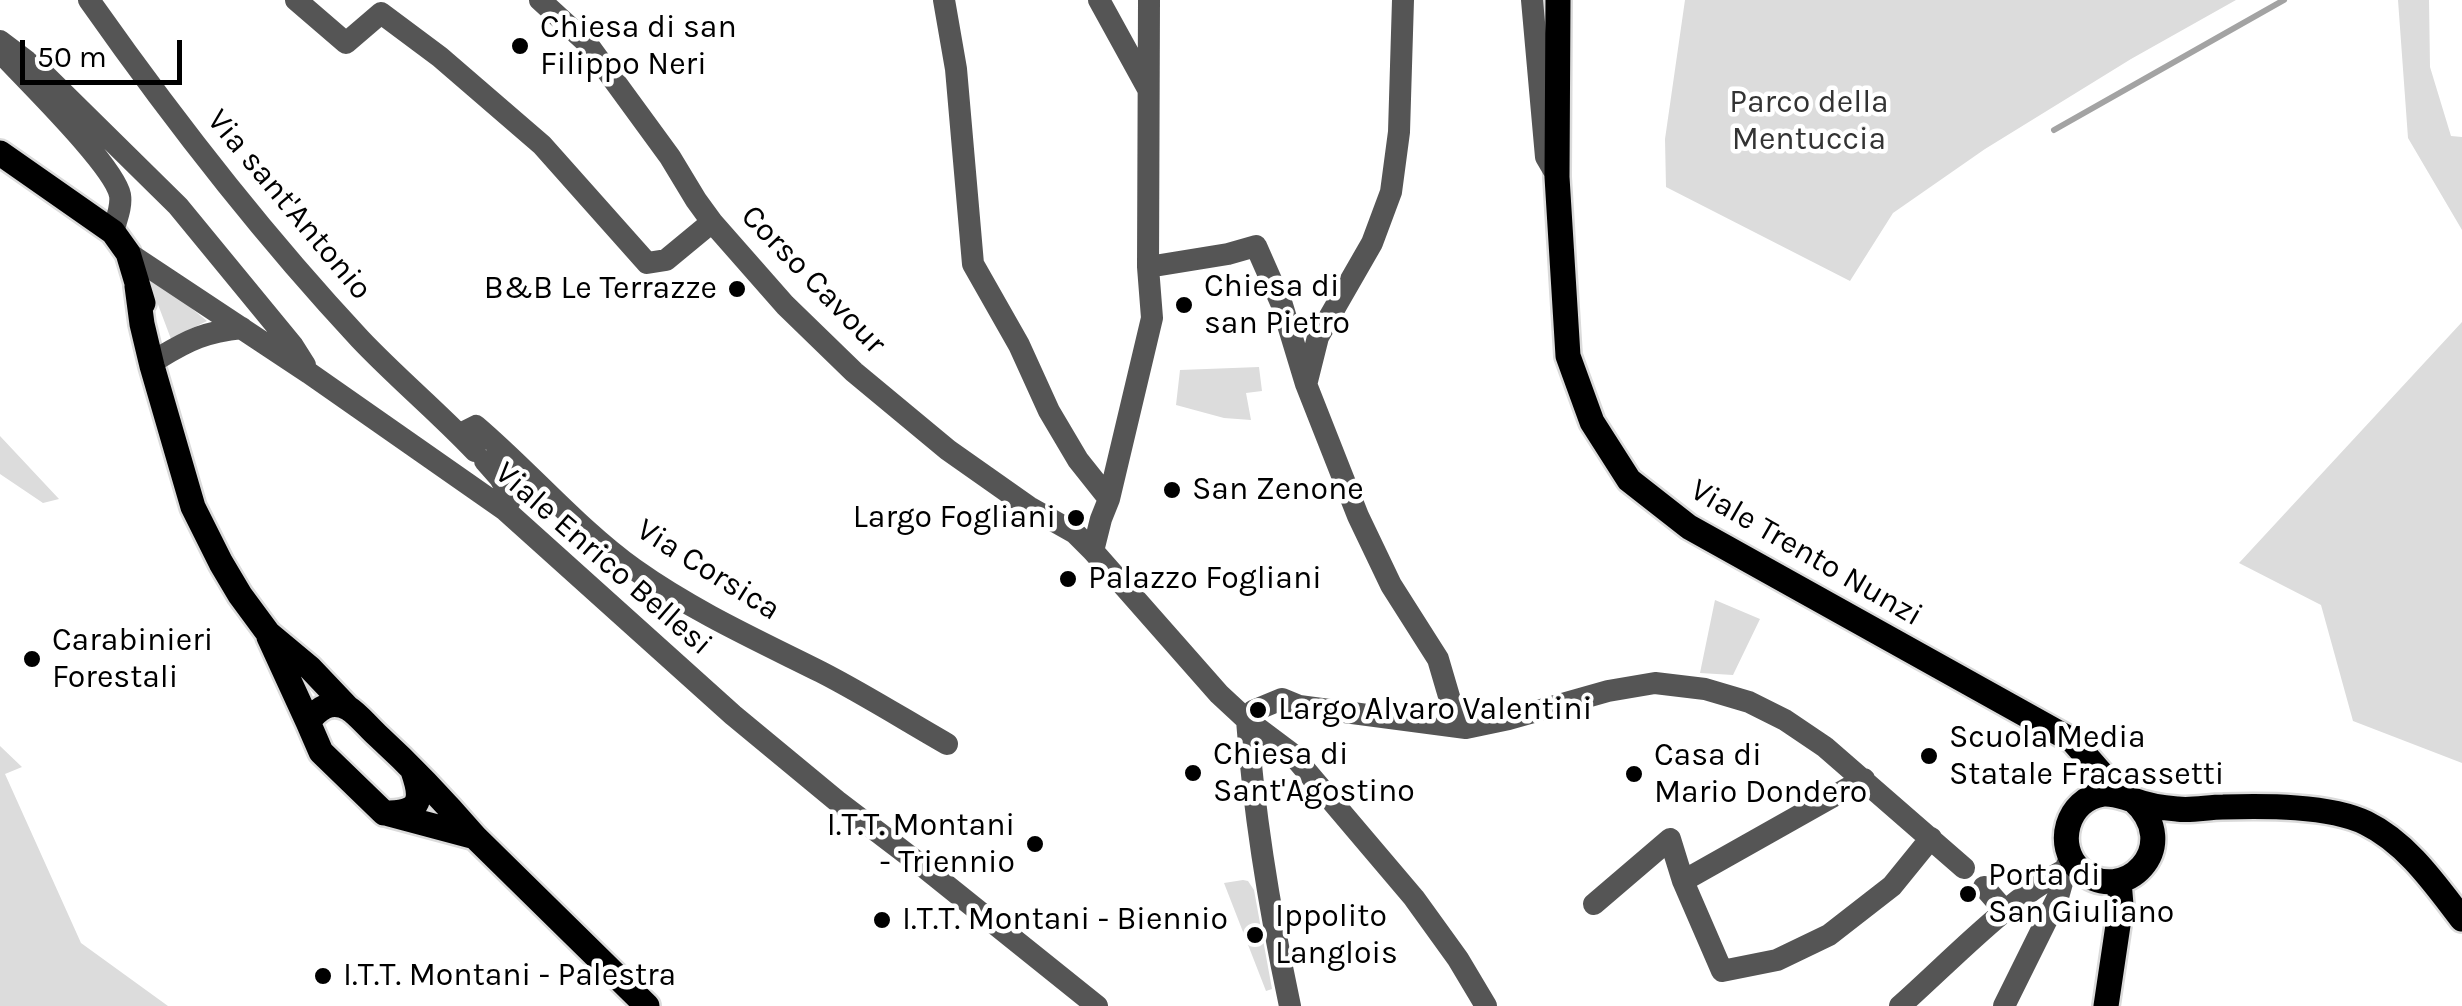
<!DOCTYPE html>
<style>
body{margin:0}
#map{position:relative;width:2462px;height:1006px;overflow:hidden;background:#fff;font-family:Karla,sans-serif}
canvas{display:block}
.scale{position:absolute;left:20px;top:40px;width:162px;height:45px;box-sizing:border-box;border:5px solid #000;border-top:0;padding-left:12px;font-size:30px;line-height:35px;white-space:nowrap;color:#000;-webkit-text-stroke:8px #fff;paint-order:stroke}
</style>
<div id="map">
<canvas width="2462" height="1006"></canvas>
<div class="scale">50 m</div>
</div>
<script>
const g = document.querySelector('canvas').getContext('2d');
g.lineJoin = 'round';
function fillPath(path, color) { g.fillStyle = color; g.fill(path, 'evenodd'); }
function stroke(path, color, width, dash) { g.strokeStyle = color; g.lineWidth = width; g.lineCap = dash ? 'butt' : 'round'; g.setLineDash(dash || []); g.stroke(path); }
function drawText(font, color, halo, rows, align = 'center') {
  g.font = font + ' Karla,sans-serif'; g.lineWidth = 9; g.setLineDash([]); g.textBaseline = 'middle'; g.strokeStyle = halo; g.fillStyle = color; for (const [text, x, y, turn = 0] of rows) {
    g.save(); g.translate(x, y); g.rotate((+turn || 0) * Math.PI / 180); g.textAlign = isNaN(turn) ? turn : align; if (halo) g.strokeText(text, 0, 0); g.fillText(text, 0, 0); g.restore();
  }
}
const green = new Path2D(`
 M 1685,0 L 2236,0 L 2131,59 L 1985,149 L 1893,213 L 1850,281 L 1666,187 L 1665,139 Z
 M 2398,0 L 2429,0 L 2430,67 L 2451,136 L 2462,137 L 2462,230 L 2408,138 Z
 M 145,270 L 207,321 L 171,339 Z
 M 2462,322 L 2462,763 L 2353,721 L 2321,605 L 2239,563 Z
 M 1259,367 L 1262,391 L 1246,393 L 1251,420 L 1224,418 L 1176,405 L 1180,370 Z
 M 0,436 L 59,499 L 43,503 L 0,474 Z
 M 1715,600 L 1760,619 L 1733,675 L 1700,673 Z
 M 0,746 L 22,767 L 5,774 L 81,943 L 168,1006 L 0,1006 Z
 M 1243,880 L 1248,881 L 1254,890 L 1272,989 L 1266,991 L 1224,883 Z`);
const stream = new Path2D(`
 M 2054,130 L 2284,0`);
const minor = new Path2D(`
 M 89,0 C 172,118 261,233 360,339 C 397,378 438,412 475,451
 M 296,0 L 346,43 L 381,13 L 440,57 L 542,145 L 647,263 L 666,260 L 712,222
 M 540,0 L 586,42 L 670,157 L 696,200 L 712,222 L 785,305 L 854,372 L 948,450 L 1029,507 L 1075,533 L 1093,551 L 1219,694 L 1247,720 L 1291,753 L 1414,898 L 1458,959 L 1486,1006
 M 944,0 L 956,69 L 973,264 L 1019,345 L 1049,411 L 1078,460 L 1109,499
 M 1099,0 L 1148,89
 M 1532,0 L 1546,157 L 1553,169
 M 0,41 L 45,75 L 178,206 L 293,346 L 305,365
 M 6,58 C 30,84 114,166 120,195 C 122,207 116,220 113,232
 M 128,253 L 309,373 L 505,510 L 733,715 L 837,801 L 925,868 L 1097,1006
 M 1148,267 L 1228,254 L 1256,246 L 1282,305 L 1306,384 L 1358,516 L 1391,585 L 1438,659 L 1458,727
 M 159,358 C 190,339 206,332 242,328
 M 1307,381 L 1318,337 L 1372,243 L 1391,192 L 1399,132 L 1403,0
 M 460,434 L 476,426 C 530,472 576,527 634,569 C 693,611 757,640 821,672 C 864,694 905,720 947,744
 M 485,461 L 500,478 L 511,498 L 505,510
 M 1093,551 L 1101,519 L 1109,499 L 1152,318 L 1148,267 L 1149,0
 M 1683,881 L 1864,779
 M 1984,887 L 2005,911
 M 1594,904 L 1670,839 L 1683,881 L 1722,971 L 1777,960 L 1829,935 L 1892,886 L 1931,838
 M 1290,1006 C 1270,912 1254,816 1247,720 L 1253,711 L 1282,699 L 1299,706 L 1466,728 L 1509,719 L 1608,691 L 1655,683 L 1705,689 L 1749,702 L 1785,720 L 1825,747 L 1964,868
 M 1900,1006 C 1952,960 2005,902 2066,869
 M 2004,1006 L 2058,897 L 2067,865`);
const major = new Path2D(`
 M 1558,0 L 1557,177 L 1568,356 L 1592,422 L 1629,480 L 1689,527 L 2073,741 L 2120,795
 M 0,153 L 113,232 L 128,253 L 143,303
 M 137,286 L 142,324 L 152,366 L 193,507 L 221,563 L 240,595 L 268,633 L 310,668 L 348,708
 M 269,637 L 308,722
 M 413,771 C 424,803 419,813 384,813 L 321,752 L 308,722 C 318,709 330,699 348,708 C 358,714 368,727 377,735 C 412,767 445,802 475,837 L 647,1006
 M 2133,800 C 2185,846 2123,908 2080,870 C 2054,846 2067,799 2103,794 C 2114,793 2122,797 2133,800 C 2146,805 2163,808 2177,809 C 2192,811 2208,807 2223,807 C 2264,806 2329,805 2366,823 C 2407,843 2435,884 2462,919
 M 389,814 L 475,837
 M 2106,1006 L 2121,905 L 2119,881`);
const markers = [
 [520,46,10,"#000"],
 [737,289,10,"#000"],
 [1184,305,10,"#000"],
 [1172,490,10,"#000"],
 [1076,518,10,"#000"],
 [1068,579,10,"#000"],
 [32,659,10,"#000"],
 [1258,710,10,"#000"],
 [1929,756,10,"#000"],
 [1193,773,10,"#000"],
 [1634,774,10,"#000"],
 [1035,844,10,"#000"],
 [1968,894,10,"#000"],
 [882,920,10,"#000"],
 [1255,935,10,"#000"],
 [323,976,10,"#000"]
];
const poiNames = [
 ["Chiesa di san",540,28],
 ["Filippo Neri",540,65],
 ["Chiesa di",1204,287],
 ["san Pietro",1204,324],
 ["B&B Le Terrazze",717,289,"right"],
 ["San Zenone",1192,490],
 ["Largo Fogliani",1056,518,"right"],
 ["Palazzo Fogliani",1088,579],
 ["Carabinieri",52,641],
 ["Forestali",52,678],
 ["Largo Alvaro Valentini",1278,710],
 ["Scuola Media",1949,738],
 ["Statale Fracassetti",1949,775],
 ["Chiesa di",1213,755],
 ["Sant'Agostino",1213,792],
 ["Casa di",1654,756],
 ["Mario Dondero",1654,793],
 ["I.T.T. Montani",1015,826,"right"],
 ["- Triennio",1015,863,"right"],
 ["Porta di",1988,876],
 ["San Giuliano",1988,913],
 ["Ippolito",1275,917],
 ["Langlois",1275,954],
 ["I.T.T. Montani - Biennio",902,920],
 ["I.T.T. Montani - Palestra",343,976]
];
const parkNames = [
 ["Parco della",1809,103],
 ["Mentuccia",1809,140]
];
const streetNames = [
 ["Via sant'Antonio",289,205,50],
 ["Corso Cavour",813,280,46],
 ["Viale Trento Nunzi",1806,553,30],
 ["Viale Enrico Bellesi",603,559,41],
 ["Via Corsica",708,570,32]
];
fillPath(green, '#dcdcdc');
stroke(stream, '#a3a3a3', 6);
stroke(major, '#dbdbdb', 30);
stroke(minor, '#555', 22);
stroke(major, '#000', 25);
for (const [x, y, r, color] of markers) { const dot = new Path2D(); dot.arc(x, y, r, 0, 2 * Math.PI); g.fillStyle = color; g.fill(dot); stroke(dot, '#fff', 4); }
drawText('32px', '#000', '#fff', poiNames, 'left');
drawText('32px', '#333', '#fff', parkNames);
drawText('32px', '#000', '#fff', streetNames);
</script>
